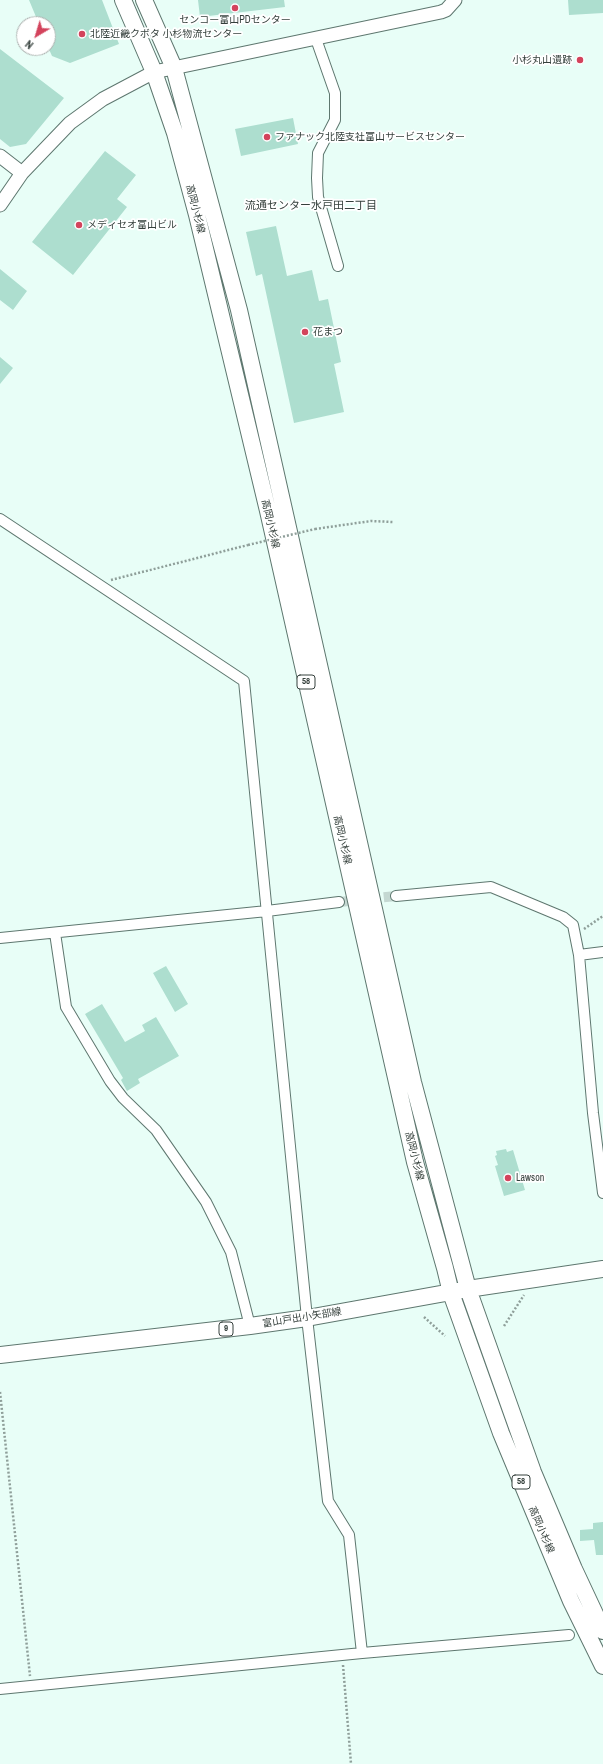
<!DOCTYPE html>
<meta charset="utf-8">
<style>
body{margin:0}
#map{position:relative;width:603px;height:1764px;overflow:hidden;background:#e8fef7;font-family:"Archivo Narrow",sans-serif}
canvas{display:block}
.north{position:absolute;left:16px;top:16px;width:40px;height:40px;box-sizing:border-box;background:#fff;border:1px solid #aeb3b1;border-radius:50%;rotate:218deg;font-size:11px;font-weight:700;line-height:16px;text-align:center;color:#35403c}
.north::after{content:'';display:block;margin:auto;width:14px;height:18px;background:#d3435c;clip-path:polygon(50% 0,100% 100%,50% 72%,0 100%)}
</style>
<div id="map">
<canvas width="603" height="1764"></canvas>
<div class="north">N</div>
</div>
<script>
const g = document.querySelector('canvas').getContext('2d');
g.lineJoin = 'round';
function fillPath(path, color) { g.fillStyle = color; g.fill(path, 'evenodd'); }
function stroke(path, color, width, dash) { g.strokeStyle = color; g.lineWidth = width; g.lineCap = dash ? 'butt' : 'round'; g.setLineDash(dash || []); g.stroke(path); }
function drawText(font, color, halo, rows, align = 'center') {
  g.font = font + ' "Archivo Narrow","Noto Sans JP",sans-serif'; g.lineWidth = 3.5; g.setLineDash([]); g.textBaseline = 'middle'; g.strokeStyle = halo; g.fillStyle = color; for (const [text, x, y, turn = 0] of rows) {
    g.save(); g.translate(x, y); g.rotate((+turn || 0) * Math.PI / 180); g.textAlign = isNaN(turn) ? turn : align; if (halo) g.strokeText(text, 0, 0); g.fillText(text, 0, 0); g.restore();
  }
}
const building = new Path2D(`
 M 29,0 L 102,0 L 119,44 L 70,63 L 52,56 L 48,47 L 48,24 L 39,24 Z
 M 198,0 L 284,0 L 285,7 L 200,17 Z
 M 568,0 L 603,0 L 603,13 L 569,15 Z
 M 0,49 L 64,98 L 26,144 L 10,147 L 0,139 Z
 M 293,118 L 298,144 L 241,156 L 235,129 Z
 M 105,151 L 136,175 L 117,199 L 127,207 L 73,275 L 32,242 Z
 M 276,226 L 287,276 L 312,270 L 319,301 L 328,299 L 341,362 L 334,364 L 344,412 L 294,423 L 262,274 L 256,276 L 246,232 Z
 M 0,269 L 27,291 L 13,310 L 0,300 Z
 M 0,357 L 13,368 L 0,384 Z
 M 166,966 L 188,1004 L 175,1012 L 153,973 Z
 M 102,1004 L 125,1042 L 145,1031 L 142,1025 L 156,1017 L 179,1056 L 138,1079 L 140,1083 L 127,1091 L 121,1080 L 123,1078 L 85,1014 Z
 M 506,1149 L 507,1152 L 513,1150 L 525,1190 L 504,1196 L 495,1166 L 498,1165 L 495,1156 L 497,1155 L 496,1151 Z
 M 603,1522 L 603,1555 L 596,1555 L 594,1540 L 580,1541 L 580,1530 L 593,1529 L 593,1523 Z`);
const minorTunnel = new Path2D(`
 M 339,902 L 396,896`);
const path = new Path2D(`
 M 315,529 L 371,521 L 393,522
 M 111,580 L 248,545
 M 584,929 L 603,916
 M 424,1317 L 445,1336
 M 504,1326 L 524,1295
 M 0,1392 L 30,1676
 M 343,1665 L 351,1764`);
const minor = new Path2D(`
 M 316,39 L 335,93 L 335,120 L 318,153 L 317,178 L 318,197 L 338,266
 M 0,519 L 244,681 L 307,1318 L 328,1501 L 349,1535 L 362,1653
 M 396,896 L 491,887 L 563,917 L 573,925 L 579,955 L 593,1113 L 603,1193
 M 55,933 L 66,1007 L 110,1081 L 123,1098 L 156,1130 L 206,1202 L 231,1252 L 250,1326
 M 0,938 L 267,911 L 339,902
 M 579,955 L 603,952
 M 0,1689 L 362,1653 L 569,1635`);
const tertiary = new Path2D(`
 M 0,156 L 22,173
 M 0,205 L 22,173 L 70,123 L 103,99 L 154,72 L 441,12 L 446,10 L 455,0`);
const primary = new Path2D(`
 M 123,0 L 154,72 L 175,133 L 197,215 L 268,511 L 415,1162 L 445,1268 L 451,1293 L 501,1433 L 571,1601 L 603,1666
 M 144,0 L 174,68 L 239,310 L 413,1082 L 468,1289 L 533,1472 L 574,1569 L 603,1631
 M 0,1355 L 250,1326 L 307,1318 L 468,1289 L 603,1269`);
const pathBridge = new Path2D(`
 M 248,545 L 315,529`);
const markers = [
 [235,8,4,"#d3435c"],
 [82,34,4,"#d3435c"],
 [580,60,4,"#d3435c"],
 [267,137,4,"#d3435c"],
 [79,225,4,"#d3435c"],
 [305,332,4,"#d3435c"],
 [508,1178,4,"#d3435c"]
];
const shields = [
 [306,682,18],
 [226,1329,14],
 [521,1482,18]
];
const shieldNames = [
 ["58",306,682],
 ["9",226,1329],
 ["58",521,1482]
];
const poiNames = [
 ["センコー富山PDセンター",235,20,"center"],
 ["北陸近畿クボタ 小杉物流センター",90,34],
 ["小杉丸山遺跡",572,60,"right"],
 ["ファナック北陸支社富山サービスセンター",275,137],
 ["メディセオ富山ビル",87,225],
 ["花まつ",313,332],
 ["Lawson",516,1178]
];
const streetNames = [
 ["高岡小杉線",195,209,76],
 ["高岡小杉線",270,524,77],
 ["高岡小杉線",342,840,77],
 ["高岡小杉線",414,1156,76],
 ["富山戸出小矢部線",302,1318,-9],
 ["高岡小杉線",541,1530,67]
];
const neighbourhoodNames = [
 ["流通センター水戸田二丁目",311,206]
];
fillPath(building, '#addecf');
stroke(minorTunnel, '#c4d8d2', 10, [10, 5]);
stroke(minor, '#5e776f', 12);
stroke(tertiary, '#5e776f', 15);
stroke(primary, '#5e776f', 18);
stroke(path, '#8f9f9a', 2.5, [2, 2]);
stroke(minor, '#fff', 10);
stroke(tertiary, '#fff', 13);
stroke(primary, '#fff', 16);
stroke(pathBridge, '#8f9f9a', 2.5, [2, 2]);
for (const [x, y, r, color] of markers) { const dot = new Path2D(); dot.arc(x, y, r, 0, 2 * Math.PI); g.fillStyle = color; g.fill(dot); stroke(dot, '#fff', 1.5); }
for (const [x, y, w] of shields) { const box = new Path2D(); box.roundRect(x - w / 2, y - 7, w, 14, 3); g.fillStyle = '#fff'; g.fill(box); stroke(box, '#35403c', 1); }
drawText('bold 9px', '#35403c', null, shieldNames);
drawText('10px', '#35403c', '#fff', poiNames, 'left');
drawText('10px', '#35403c', '#fff', streetNames);
drawText('11px', '#35403c', '#fff', neighbourhoodNames);
</script>
